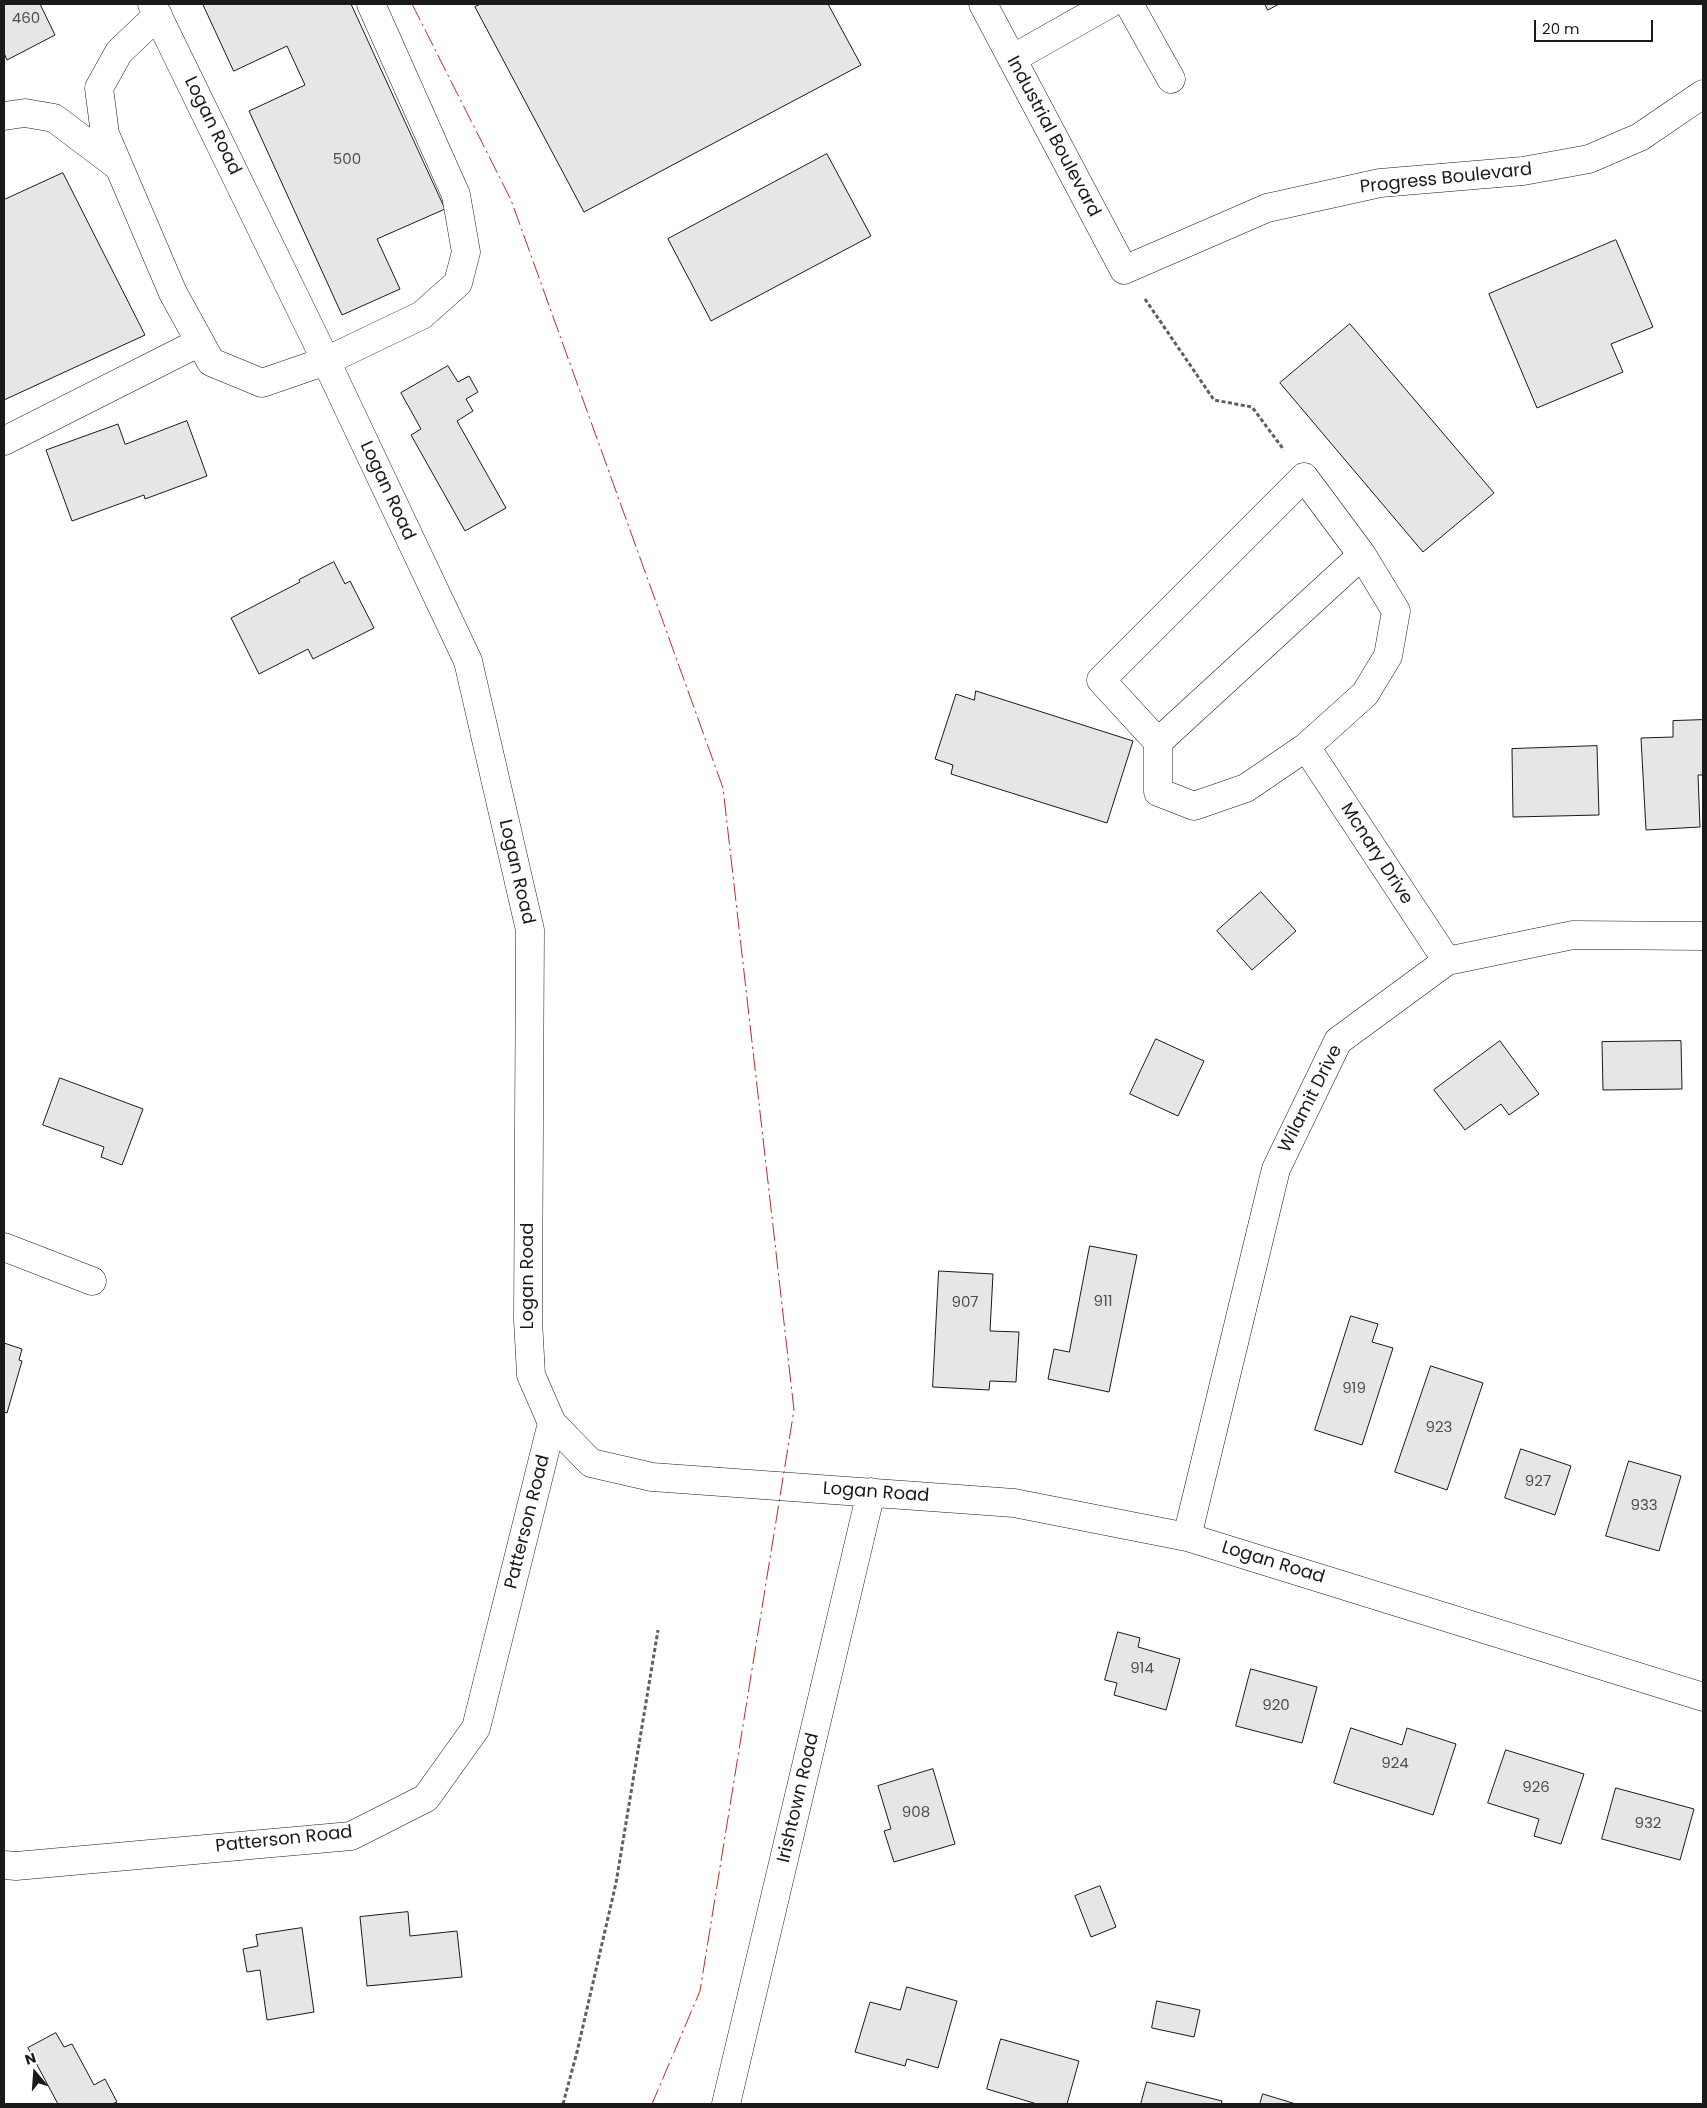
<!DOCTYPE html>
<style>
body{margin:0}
#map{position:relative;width:1707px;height:2108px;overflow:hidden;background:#fff;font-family:Poppins,sans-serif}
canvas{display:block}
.frame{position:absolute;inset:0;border:5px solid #1a1a1a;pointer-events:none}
.north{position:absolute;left:10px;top:2048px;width:50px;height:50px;-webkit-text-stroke:4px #fff;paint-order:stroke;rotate:342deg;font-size:14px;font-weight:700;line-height:20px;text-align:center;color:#1a1a1a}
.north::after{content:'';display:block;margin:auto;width:18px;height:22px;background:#1a1a1a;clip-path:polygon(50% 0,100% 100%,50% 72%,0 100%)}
.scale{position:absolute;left:1534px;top:20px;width:119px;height:22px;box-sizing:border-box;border:2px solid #1a1a1a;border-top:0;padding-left:6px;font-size:15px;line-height:18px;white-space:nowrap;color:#1a1a1a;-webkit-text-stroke:4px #fff;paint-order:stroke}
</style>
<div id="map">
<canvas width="1707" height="2108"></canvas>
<div class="frame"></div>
<div class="north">N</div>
<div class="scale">20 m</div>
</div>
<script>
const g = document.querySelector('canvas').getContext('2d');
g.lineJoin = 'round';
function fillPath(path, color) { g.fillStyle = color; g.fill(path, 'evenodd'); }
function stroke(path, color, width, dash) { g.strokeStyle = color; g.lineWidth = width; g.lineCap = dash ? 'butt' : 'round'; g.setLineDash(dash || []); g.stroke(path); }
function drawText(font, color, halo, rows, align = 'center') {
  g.font = font + ' Poppins,sans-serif'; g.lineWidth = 4; g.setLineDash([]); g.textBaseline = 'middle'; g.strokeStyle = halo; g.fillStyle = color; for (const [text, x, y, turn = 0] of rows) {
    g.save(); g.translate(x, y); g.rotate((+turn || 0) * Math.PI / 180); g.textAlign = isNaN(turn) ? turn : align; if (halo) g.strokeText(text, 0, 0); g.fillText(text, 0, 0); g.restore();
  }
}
const building = new Path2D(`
 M 4,4 L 40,4 L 55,35 L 7,60 L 4,53 Z
 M 203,4 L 351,4 L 445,209 L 377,239 L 400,289 L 342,315 L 249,111 L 305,85 L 287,46 L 234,71 Z
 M 481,4 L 828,4 L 861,65 L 584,212 L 475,7 Z
 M 1265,4 L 1279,4 L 1268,10 Z
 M 827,154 L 871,236 L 711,321 L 668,239 Z
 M 63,173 L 145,335 L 4,400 L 4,200 Z
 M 1616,240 L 1653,327 L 1611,344 L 1623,372 L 1537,408 L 1489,294 Z
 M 1350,324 L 1494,493 L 1423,552 L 1280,383 Z
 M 448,366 L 458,382 L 469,376 L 478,392 L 466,399 L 473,411 L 457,421 L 506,508 L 465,531 L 411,435 L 421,429 L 401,393 Z
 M 187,421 L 207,476 L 145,499 L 144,495 L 72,521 L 46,450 L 118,424 L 125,444 Z
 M 334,562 L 345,584 L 350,581 L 374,628 L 313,659 L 308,649 L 259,674 L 231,618 L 300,582 L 299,580 Z
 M 976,691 L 1133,741 L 1107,823 L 951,774 L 953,765 L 935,759 L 956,694 L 974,700 Z
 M 1703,720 L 1703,775 L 1698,775 L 1700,827 L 1646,830 L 1641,738 L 1673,737 L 1673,721 Z
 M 1597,746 L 1599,815 L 1513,817 L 1512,749 Z
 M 1261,892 L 1296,931 L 1252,970 L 1217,931 Z
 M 1156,1039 L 1204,1061 L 1178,1116 L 1130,1094 Z
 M 1500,1041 L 1539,1094 L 1509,1115 L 1501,1104 L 1465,1130 L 1434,1090 Z
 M 1681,1041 L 1682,1089 L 1603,1090 L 1602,1042 Z
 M 60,1078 L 143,1109 L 122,1165 L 101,1157 L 104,1147 L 43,1125 Z
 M 1090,1246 L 1137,1255 L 1109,1392 L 1048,1379 L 1054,1349 L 1069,1352 Z
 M 939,1271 L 993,1274 L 990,1331 L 1019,1332 L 1016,1382 L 990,1381 L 989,1390 L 933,1387 Z
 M 1351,1316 L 1378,1324 L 1372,1342 L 1393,1348 L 1362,1445 L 1315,1430 Z
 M 4,1343 L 22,1349 L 19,1360 L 22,1361 L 7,1413 L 4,1412 Z
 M 1431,1366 L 1483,1383 L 1447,1490 L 1395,1472 Z
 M 1521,1449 L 1571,1466 L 1555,1515 L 1505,1498 Z
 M 1629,1461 L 1681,1476 L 1659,1551 L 1606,1536 Z
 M 1118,1632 L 1140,1638 L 1138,1647 L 1180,1659 L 1166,1710 L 1114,1695 L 1117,1683 L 1105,1680 Z
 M 1251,1669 L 1317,1687 L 1302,1743 L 1236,1726 Z
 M 1351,1728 L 1402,1745 L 1407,1728 L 1456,1744 L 1433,1815 L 1334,1783 Z
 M 1506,1750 L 1584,1774 L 1561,1844 L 1534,1836 L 1539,1819 L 1488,1803 Z
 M 933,1769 L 955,1844 L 894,1862 L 884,1831 L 891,1829 L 878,1786 Z
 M 1616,1788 L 1694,1809 L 1680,1860 L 1602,1839 Z
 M 1100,1886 L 1116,1927 L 1091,1937 L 1075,1896 Z
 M 408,1912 L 410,1936 L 457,1931 L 462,1977 L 367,1986 L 360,1917 Z
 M 302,1928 L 314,2012 L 267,2020 L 260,1970 L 247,1972 L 243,1949 L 258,1946 L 256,1935 Z
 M 907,1987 L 957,2001 L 938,2068 L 907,2059 L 905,2066 L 855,2052 L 870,2002 L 900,2010 Z
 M 1157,2001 L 1200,2010 L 1194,2037 L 1152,2028 Z
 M 56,2033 L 64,2047 L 72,2044 L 94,2085 L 105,2079 L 117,2102 L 112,2104 L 58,2104 L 28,2048 Z
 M 1001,2039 L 1079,2061 L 1067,2104 L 1037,2104 L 987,2089 Z
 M 1147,2082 L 1222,2101 L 1221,2104 L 1141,2104 Z
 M 1263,2094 L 1296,2104 L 1260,2104 Z`);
const path = new Path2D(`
 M 1145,299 L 1214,400 L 1252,407 L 1284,450
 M 563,2104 L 577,2052 L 616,1883 L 658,1630`);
const minor = new Path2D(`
 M 152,4 L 326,361 L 468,661 L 530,930 L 528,1320 L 531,1375 L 552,1423 L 591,1463 L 652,1477 L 1014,1503 L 1187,1537 L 1703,1697
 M 983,4 L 1124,270 L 1267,208 L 1380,183 L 1523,171 L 1589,159 L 1640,137 L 1703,94
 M 1129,4 L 1171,79
 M 158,15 L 119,52 L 99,88 L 105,134 L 173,293 L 211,362 L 262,383 L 326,361 L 422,315 L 458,283 L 466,252 L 456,195 L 371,4
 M 1012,59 L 1109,4
 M 4,116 L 25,113 L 54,118 L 119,167
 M 4,441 L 200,342
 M 1158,742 L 1101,680 L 1304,477 L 1362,555 L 1396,611 L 1388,656 L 1365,694 L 1306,747 L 1246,788 L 1194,806 L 1158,792 L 1158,742 L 1362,555
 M 1306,747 L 1447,961
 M 4,1247 L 92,1281
 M 1187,1537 L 1276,1169 L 1338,1041 L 1447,961 L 1573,935 L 1703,936
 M 4,1865 L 16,1866 L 351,1836 L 426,1798 L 476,1728 L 552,1423
 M 726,2104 L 871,1492`);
const power = new Path2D(`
 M 412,4 L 511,200 L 723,788 L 794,1410 L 700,1991 L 652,2104`);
const numberNames = [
 ["460",26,19],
 ["500",347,160],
 ["911",1103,1302],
 ["907",965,1303],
 ["919",1354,1389],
 ["923",1439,1428],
 ["927",1538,1482],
 ["933",1644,1506],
 ["914",1142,1669],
 ["920",1276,1706],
 ["924",1395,1764],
 ["926",1536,1788],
 ["908",916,1813],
 ["932",1648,1824]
];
const streetNames = [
 ["Logan Road",212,126,64],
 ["Industrial Boulevard",1053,137,62],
 ["Progress Boulevard",1446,179,-6],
 ["Logan Road",387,491,65],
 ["Mcnary Drive",1376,854,57],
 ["Logan Road",516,872,77],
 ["Wilamit Drive",1311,1099,-63],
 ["Logan Road",528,1276,-90],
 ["Logan Road",876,1493,4],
 ["Patterson Road",528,1522,-76],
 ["Logan Road",1273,1563,17],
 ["Irishtown Road",799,1798,-77],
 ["Patterson Road",284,1840,-6]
];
fillPath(building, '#e6e6e6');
stroke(building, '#1a1a1a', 1);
stroke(minor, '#1a1a1a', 29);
stroke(path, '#5f5f5f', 3, [4, 2.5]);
stroke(minor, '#fff', 28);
stroke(power, '#c62828', 1, [18, 4, 2.5, 4]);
drawText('15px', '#4d4d4d', null, numberNames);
drawText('18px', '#1a1a1a', '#fff', streetNames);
</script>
